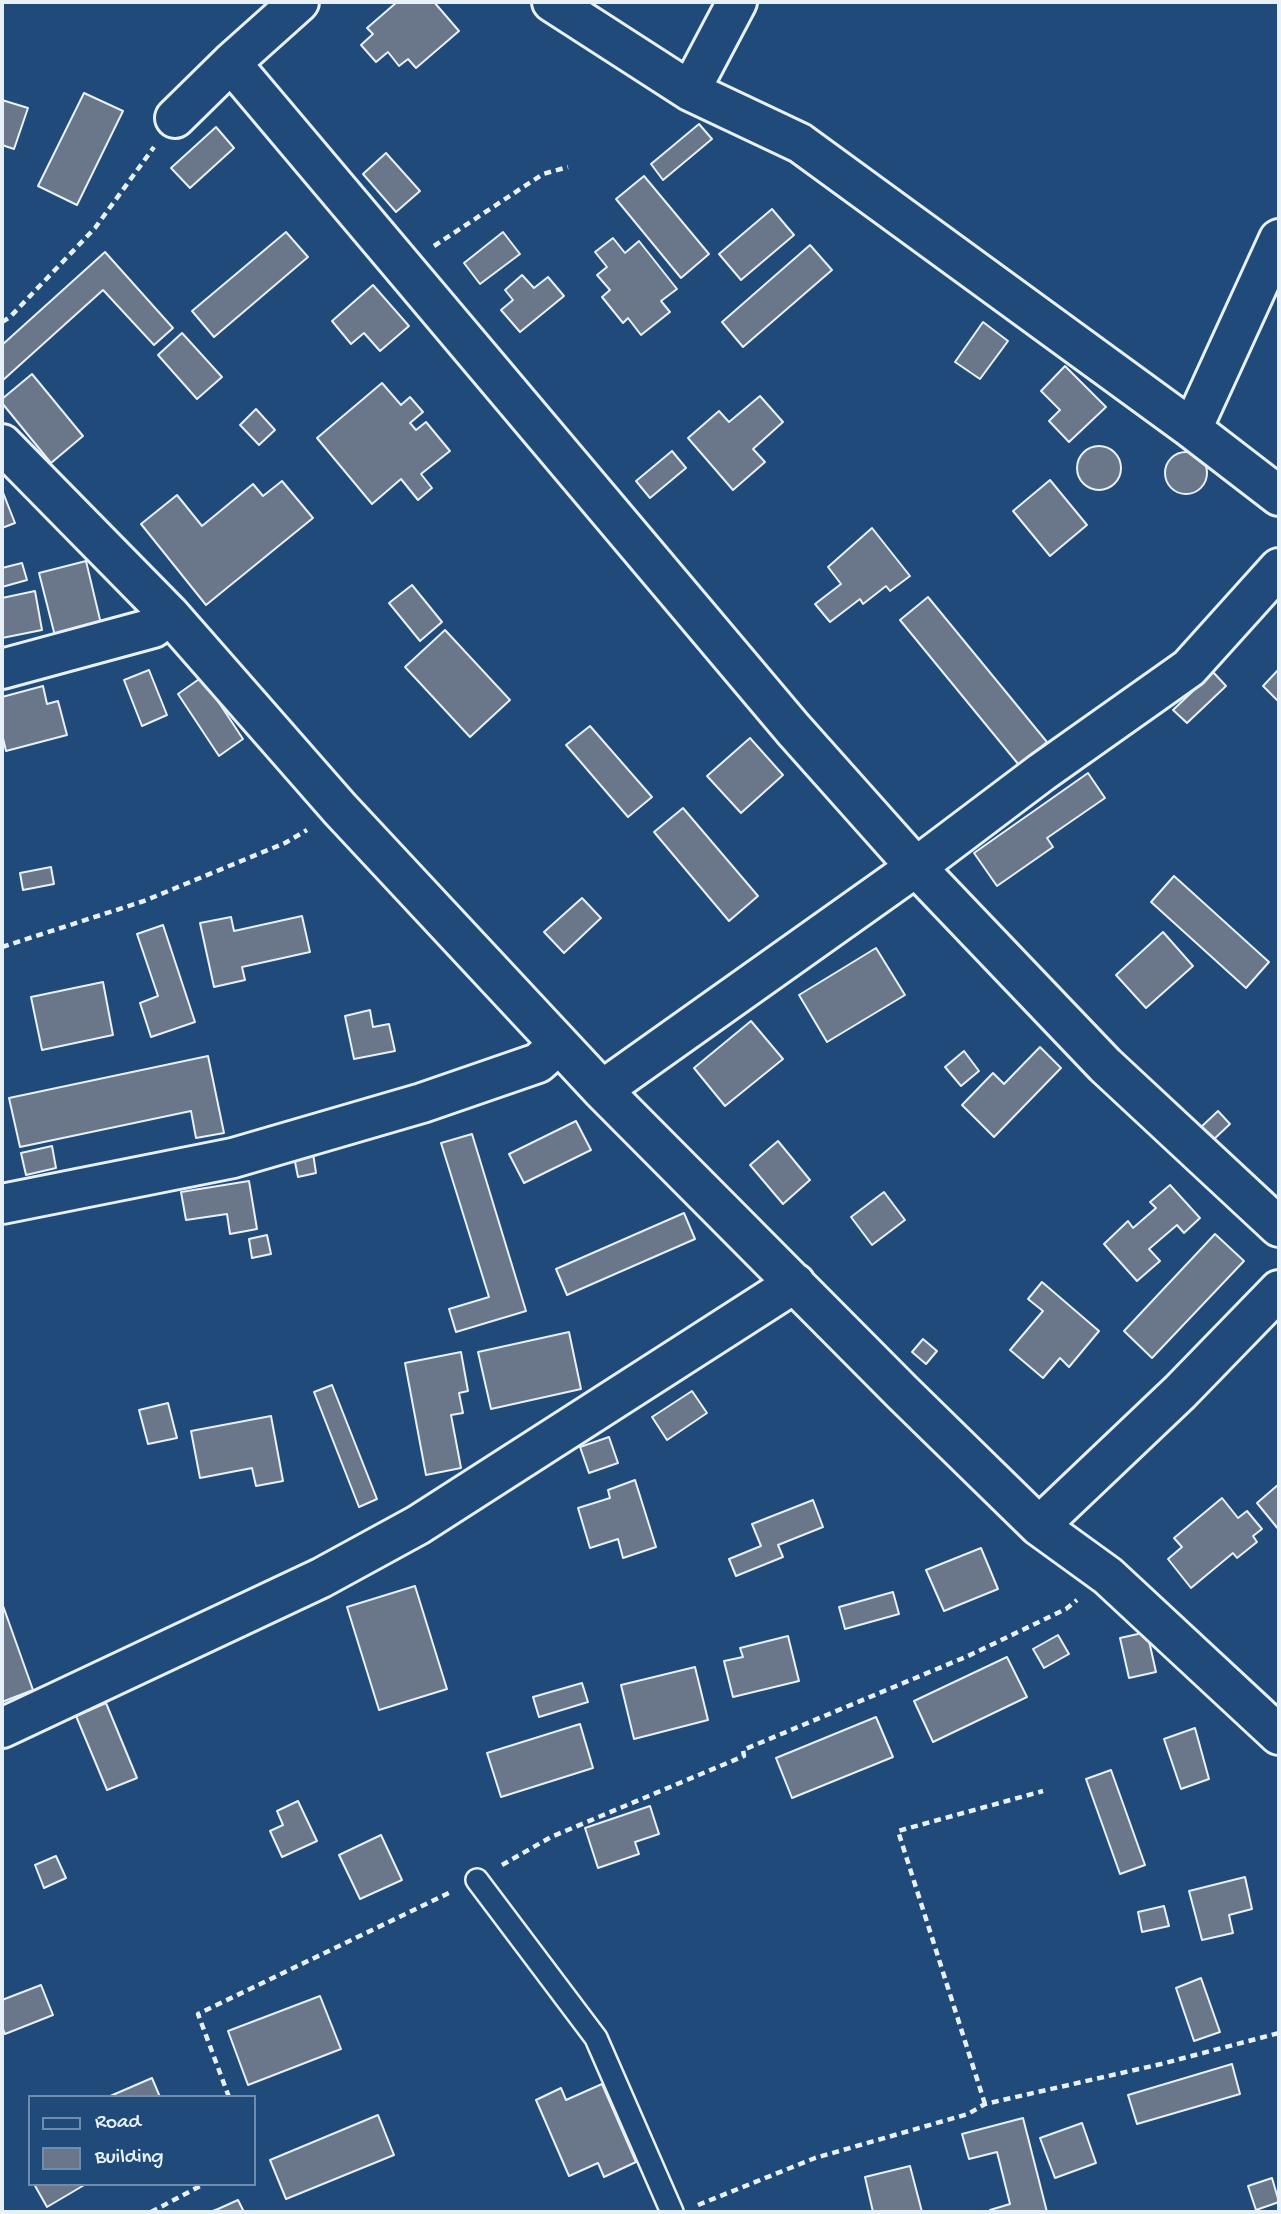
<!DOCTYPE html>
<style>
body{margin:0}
#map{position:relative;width:1281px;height:2214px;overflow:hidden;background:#1f4a7a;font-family:"Gochi Hand",sans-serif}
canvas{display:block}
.frame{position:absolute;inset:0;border:4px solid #e8f1f8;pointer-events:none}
.legend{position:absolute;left:28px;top:2095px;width:228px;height:91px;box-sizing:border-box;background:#1f4a7a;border:2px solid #6f8dac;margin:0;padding:9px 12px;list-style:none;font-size:21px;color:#e8f1f8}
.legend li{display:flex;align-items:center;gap:14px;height:35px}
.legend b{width:35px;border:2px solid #6f8dac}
</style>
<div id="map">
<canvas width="1281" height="2214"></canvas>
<div class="frame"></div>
<ul class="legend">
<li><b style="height:9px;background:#1f4a7a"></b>Road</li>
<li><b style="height:19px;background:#6a7689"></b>Building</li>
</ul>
</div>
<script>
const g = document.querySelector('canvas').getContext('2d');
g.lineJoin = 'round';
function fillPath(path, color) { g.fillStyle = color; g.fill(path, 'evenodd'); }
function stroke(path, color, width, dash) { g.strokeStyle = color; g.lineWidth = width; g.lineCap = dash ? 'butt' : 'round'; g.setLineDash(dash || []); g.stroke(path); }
const building = new Path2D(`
 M 397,2 L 434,2 L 459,31 L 416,68 L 408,59 L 399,66 L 388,52 L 376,62 L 361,45 L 373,34 L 367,28 Z
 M 84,93 L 123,111 L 77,205 L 38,186 Z
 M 2,100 L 28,108 L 14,149 L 2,145 Z
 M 699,124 L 712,139 L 663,180 L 651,164 Z
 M 216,127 L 234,148 L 190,188 L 171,168 Z
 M 386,153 L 420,191 L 396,212 L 363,174 Z
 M 644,176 L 709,254 L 681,278 L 616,199 Z
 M 772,209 L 794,235 L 741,280 L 719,254 Z
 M 286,232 L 308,257 L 214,337 L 192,311 Z
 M 503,232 L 520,254 L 480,284 L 464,263 Z
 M 613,238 L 625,253 L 639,241 L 677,289 L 661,301 L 670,312 L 641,335 L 628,318 L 623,323 L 602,297 L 610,290 L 597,275 L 607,267 L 595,252 Z
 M 810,245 L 832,270 L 743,347 L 722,322 Z
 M 105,252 L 173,328 L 154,345 L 103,290 L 2,381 L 2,345 Z
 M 522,275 L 534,288 L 548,277 L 564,296 L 520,332 L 501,310 L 513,300 L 505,290 Z
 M 373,285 L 409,326 L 380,351 L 364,333 L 351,344 L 332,321 Z
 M 983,322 L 1008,341 L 980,379 L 955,362 Z
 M 182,333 L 222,377 L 197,399 L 158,355 Z
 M 1065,366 L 1106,407 L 1069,442 L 1049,421 L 1060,410 L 1041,391 Z
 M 32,374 L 83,436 L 51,463 L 2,403 L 2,399 Z
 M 382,383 L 401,405 L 410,397 L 423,412 L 410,423 L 416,430 L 426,422 L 450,451 L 421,474 L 432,488 L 418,500 L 401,479 L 372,504 L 317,438 Z
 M 760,396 L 783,422 L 753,449 L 765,462 L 733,490 L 688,438 L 719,411 L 729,422 Z
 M 256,409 L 275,430 L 259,445 L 240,425 Z
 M1077 468a22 22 0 1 1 44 0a22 22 0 1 1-44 0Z
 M 672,451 L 686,468 L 650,498 L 636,481 Z
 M1165 473a21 21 0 1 1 42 0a21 21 0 1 1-42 0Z
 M 1050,480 L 1087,525 L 1050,556 L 1013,511 Z
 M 282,481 L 313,518 L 206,605 L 141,524 L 177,495 L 202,526 L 253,484 L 263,496 Z
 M 2,490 L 15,523 L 2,528 Z
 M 872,528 L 910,576 L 890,591 L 886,586 L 863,604 L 860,599 L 830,622 L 815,604 L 841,584 L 828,567 Z
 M 86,561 L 102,628 L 56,640 L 39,573 Z
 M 22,563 L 27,580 L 2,587 L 2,568 Z
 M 412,585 L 442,622 L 420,641 L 389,603 Z
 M 35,591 L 42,630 L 2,638 L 2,598 Z
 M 928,597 L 1047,742 L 1019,765 L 900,620 Z
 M 445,630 L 510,700 L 470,737 L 405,667 Z
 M 1279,669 L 1279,702 L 1263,686 Z
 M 149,670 L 167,715 L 142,726 L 124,680 Z
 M 1213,672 L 1226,686 L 1187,723 L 1173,710 Z
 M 202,677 L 243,739 L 219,756 L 178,694 Z
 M 43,686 L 47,704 L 58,701 L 67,735 L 6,751 L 2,734 L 2,697 Z
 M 590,726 L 652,797 L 628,817 L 566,745 Z
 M 750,738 L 783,775 L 741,813 L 707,776 Z
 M 1088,773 L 1105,798 L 1047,838 L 1053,847 L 997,886 L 974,853 Z
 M 683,808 L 758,896 L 729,921 L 654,832 Z
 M 51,867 L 54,884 L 23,890 L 20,873 Z
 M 1174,876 L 1269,962 L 1246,988 L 1151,902 Z
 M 582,898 L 601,918 L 564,953 L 544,932 Z
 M 302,916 L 310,952 L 242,967 L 245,980 L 214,987 L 200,923 L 231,917 L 234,931 Z
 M 163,925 L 195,1022 L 151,1037 L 140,1003 L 158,996 L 137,934 Z
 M 1163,932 L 1193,966 L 1146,1008 L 1116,975 Z
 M 876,948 L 905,995 L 827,1042 L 799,995 Z
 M 103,982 L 113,1035 L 42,1050 L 31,997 Z
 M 370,1010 L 373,1027 L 389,1024 L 395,1051 L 354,1059 L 345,1016 Z
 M 751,1021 L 783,1059 L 725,1106 L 694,1068 Z
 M 1040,1047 L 1061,1068 L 994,1137 L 962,1105 L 993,1073 L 1004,1084 Z
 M 964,1051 L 979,1071 L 961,1086 L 945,1067 Z
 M 208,1056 L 224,1133 L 196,1138 L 191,1111 L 20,1147 L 9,1098 Z
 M 1218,1111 L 1230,1124 L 1212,1141 L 1200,1128 Z
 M 576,1121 L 591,1150 L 524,1183 L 509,1154 Z
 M 472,1134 L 526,1311 L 456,1332 L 449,1309 L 489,1297 L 441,1143 Z
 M 778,1141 L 810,1180 L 783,1204 L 750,1165 Z
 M 52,1146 L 56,1168 L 26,1175 L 21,1153 Z
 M 313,1153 L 316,1173 L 298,1177 L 294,1157 Z
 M 249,1181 L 257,1229 L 230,1234 L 227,1214 L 186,1220 L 181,1192 Z
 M 1170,1185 L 1200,1218 L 1184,1233 L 1177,1225 L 1149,1249 L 1160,1261 L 1137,1281 L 1104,1244 L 1128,1221 L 1133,1228 L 1156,1208 L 1150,1202 Z
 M 884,1192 L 905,1220 L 872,1245 L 851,1217 Z
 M 684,1213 L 695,1239 L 567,1295 L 556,1269 Z
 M 1215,1234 L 1244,1261 L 1152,1358 L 1124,1331 Z
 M 267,1235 L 271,1254 L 252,1258 L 249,1239 Z
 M 1042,1282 L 1099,1331 L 1069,1367 L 1060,1358 L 1043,1378 L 1010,1350 L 1043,1311 L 1028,1299 Z
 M 569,1332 L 581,1389 L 491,1409 L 478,1352 Z
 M 923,1339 L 937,1351 L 926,1364 L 912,1352 Z
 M 461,1352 L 468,1391 L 459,1393 L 463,1413 L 451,1415 L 461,1468 L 426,1475 L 405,1363 Z
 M 332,1385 L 377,1499 L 359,1507 L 314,1392 Z
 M 692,1391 L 707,1413 L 667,1440 L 652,1417 Z
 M 168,1403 L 177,1438 L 148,1444 L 139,1410 Z
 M 271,1416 L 283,1481 L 256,1486 L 252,1468 L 200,1478 L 191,1431 Z
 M 609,1437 L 618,1463 L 589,1473 L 580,1447 Z
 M 635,1480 L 656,1547 L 623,1558 L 618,1539 L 590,1548 L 578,1508 L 610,1498 L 608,1490 Z
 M 1279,1484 L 1279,1530 L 1257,1503 Z
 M 1222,1498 L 1238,1518 L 1247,1511 L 1262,1529 L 1253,1536 L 1257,1542 L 1237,1558 L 1233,1553 L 1191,1588 L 1168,1559 L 1182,1547 L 1174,1538 Z
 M 813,1500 L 823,1527 L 778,1545 L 783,1557 L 736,1576 L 729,1559 L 761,1546 L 752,1524 Z
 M 981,1548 L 998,1589 L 944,1611 L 926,1570 Z
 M 415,1586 L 447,1689 L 379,1710 L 347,1607 Z
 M 893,1592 L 899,1614 L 845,1629 L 839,1607 Z
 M 2,1603 L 33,1690 L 2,1702 Z
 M 1147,1632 L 1156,1672 L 1129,1678 L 1120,1638 Z
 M 1058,1635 L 1069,1654 L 1044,1668 L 1033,1649 Z
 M 788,1636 L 799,1681 L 733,1697 L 724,1661 L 743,1657 L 740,1648 Z
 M 1007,1657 L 1027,1697 L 933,1742 L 914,1701 Z
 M 695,1667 L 708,1720 L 634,1739 L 621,1685 Z
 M 582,1683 L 588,1702 L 539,1717 L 533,1697 Z
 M 106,1703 L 137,1778 L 107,1790 L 76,1716 Z
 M 876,1717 L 893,1757 L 792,1798 L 776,1758 Z
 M 580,1724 L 593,1768 L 501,1797 L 487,1753 Z
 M 1195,1728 L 1209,1779 L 1181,1789 L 1164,1739 Z
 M 1111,1770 L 1145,1865 L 1120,1874 L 1086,1779 Z
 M 298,1801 L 317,1841 L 282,1857 L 270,1831 L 283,1825 L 277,1811 Z
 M 650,1806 L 659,1834 L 635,1842 L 639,1854 L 598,1868 L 585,1828 Z
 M 381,1835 L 402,1880 L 360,1899 L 339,1855 Z
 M 56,1856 L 66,1878 L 44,1888 L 35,1865 Z
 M 1245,1877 L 1252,1909 L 1229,1915 L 1233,1933 L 1202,1940 L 1189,1891 Z
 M 1164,1906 L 1169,1926 L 1142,1932 L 1138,1912 Z
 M 1201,1978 L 1220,2032 L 1194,2041 L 1176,1988 Z
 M 41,1985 L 53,2015 L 5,2034 L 2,2027 L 2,2000 Z
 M 320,1996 L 341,2049 L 248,2085 L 228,2031 Z
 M 1232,2064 L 1240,2094 L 1137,2124 L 1128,2095 Z
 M 152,2078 L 160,2097 L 108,2097 Z
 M 602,2084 L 636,2162 L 604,2177 L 598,2163 L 569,2176 L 536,2100 L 561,2088 L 566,2100 Z
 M 378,2115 L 394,2155 L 286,2199 L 270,2160 Z
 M 1023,2118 L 1047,2212 L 990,2212 L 990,2210 L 1010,2204 L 997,2152 L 969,2159 L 962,2134 Z
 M 1082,2123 L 1096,2163 L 1055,2178 L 1040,2138 Z
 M 910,2166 L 922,2212 L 873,2212 L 865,2177 Z
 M 1272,2178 L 1279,2202 L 1256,2210 L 1248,2186 Z
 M 34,2184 L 86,2184 L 47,2207 Z
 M 238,2200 L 244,2212 L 210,2212 L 218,2209 Z`);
const path = new Path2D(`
 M 434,246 L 543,174 L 568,167
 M 2,322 L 10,317 L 95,228 L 154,147
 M 2,947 L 144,901 L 285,843 L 307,830
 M 502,1865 L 551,1837 L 744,1756 L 743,1750 L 968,1656 L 1066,1609 L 1077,1600
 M 229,2097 L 198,2014 L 451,1892
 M 985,2104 L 898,1831 L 1043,1791
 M 698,2205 L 815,2158 L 968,2114 L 985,2104 L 1161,2064 L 1279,2033
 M 151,2212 L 204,2184`);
const service = new Path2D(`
 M 477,1880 L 596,2038 L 672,2212`);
const minor = new Path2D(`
 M 552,2 L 690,91 L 800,143 L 1192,429 L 1279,496
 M 231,63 L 793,729 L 916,867 L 1105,1065 L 1279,1227
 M 690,91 L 737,2
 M 175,118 L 231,63 L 299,2
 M 1192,429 L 1279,239
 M 2,444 L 170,615 L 340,809 L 602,1090 L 903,1393 L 1039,1526 L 1108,1576 L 1279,1735
 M 2,669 L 153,628 L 170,615
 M 602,1090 L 916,867 L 1042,772 L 1189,668 L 1279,568
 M 2,1204 L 233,1158 L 422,1103 L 538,1063 L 559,1044
 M 1039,1526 L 1180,1392 L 1279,1290
 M 2,1728 L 321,1578 L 418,1525 L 795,1283`);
fillPath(building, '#6a7689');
stroke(building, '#e8f1f8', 2);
stroke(service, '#e8f1f8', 26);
stroke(minor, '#e8f1f8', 44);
stroke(path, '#e8f1f8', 4.5, [7, 5]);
stroke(service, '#1f4a7a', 21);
stroke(minor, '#1f4a7a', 38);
</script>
